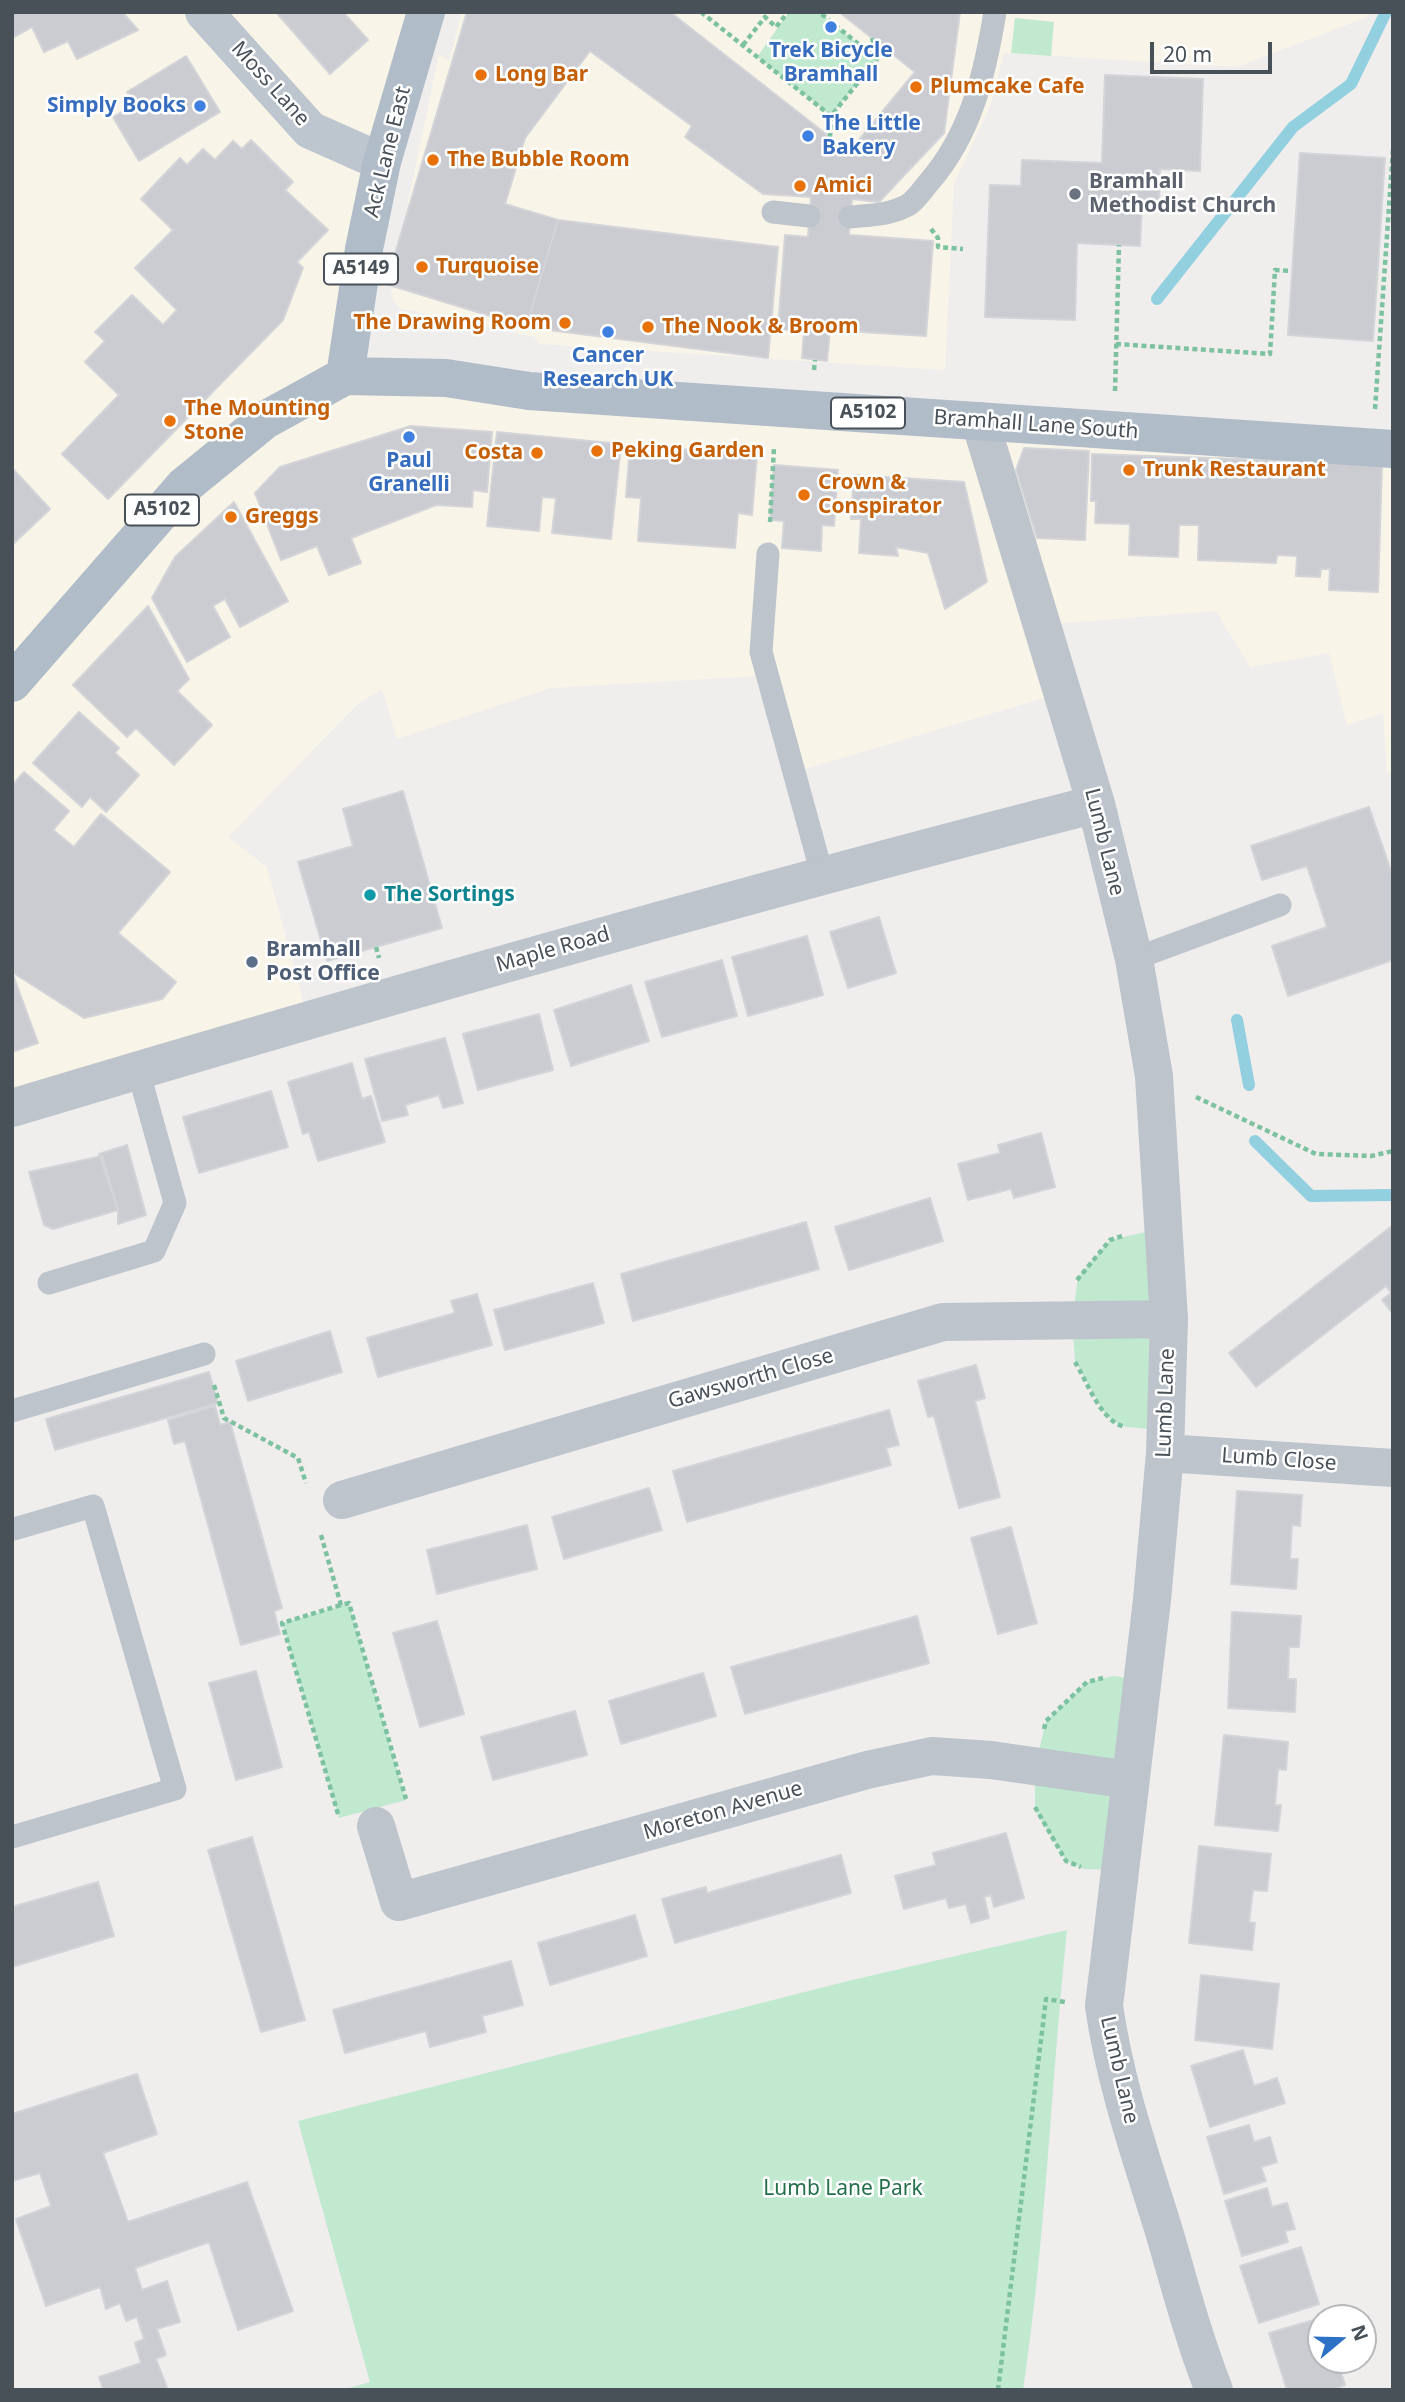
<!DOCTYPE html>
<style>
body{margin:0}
#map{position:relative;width:1405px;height:2402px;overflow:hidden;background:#f0eded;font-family:"Noto Sans",sans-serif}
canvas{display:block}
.frame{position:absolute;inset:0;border:14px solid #485058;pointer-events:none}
.north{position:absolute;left:1307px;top:2304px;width:70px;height:70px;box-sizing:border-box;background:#fff;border:2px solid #b6b9bc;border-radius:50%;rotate:71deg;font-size:19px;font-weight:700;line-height:28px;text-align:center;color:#485058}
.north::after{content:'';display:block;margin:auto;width:24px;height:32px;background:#2e72c8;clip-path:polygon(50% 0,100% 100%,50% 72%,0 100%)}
.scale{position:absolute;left:1150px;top:42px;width:122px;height:32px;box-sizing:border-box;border:4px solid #485058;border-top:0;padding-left:9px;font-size:21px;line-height:24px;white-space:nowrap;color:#485058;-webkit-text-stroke:5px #fff;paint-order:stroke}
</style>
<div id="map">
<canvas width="1405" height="2402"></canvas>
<div class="frame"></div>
<div class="north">N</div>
<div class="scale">20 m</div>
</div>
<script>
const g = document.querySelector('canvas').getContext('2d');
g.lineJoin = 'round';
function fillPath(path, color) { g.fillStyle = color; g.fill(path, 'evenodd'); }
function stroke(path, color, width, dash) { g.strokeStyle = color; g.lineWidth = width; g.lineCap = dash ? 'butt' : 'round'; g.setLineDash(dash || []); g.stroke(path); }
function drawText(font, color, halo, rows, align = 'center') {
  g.font = font + ' "Noto Sans",sans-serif'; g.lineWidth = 5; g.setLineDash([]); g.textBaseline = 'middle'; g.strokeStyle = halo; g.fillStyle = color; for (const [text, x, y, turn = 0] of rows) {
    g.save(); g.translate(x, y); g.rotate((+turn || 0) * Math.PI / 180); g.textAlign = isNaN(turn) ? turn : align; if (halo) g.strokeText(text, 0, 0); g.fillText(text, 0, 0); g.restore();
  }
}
const commercial = new Path2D(`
 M 12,12 L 426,12 L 345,375 L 1393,449 L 1393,774 L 1387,772 L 1383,713 L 1347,725 L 1329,653 L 1250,667 L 1216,611 L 1041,625 L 1061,693 L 788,774 L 760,676 L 551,688 L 397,739 L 382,689 L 358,704 L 228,837 L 267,867 L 308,1019 L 12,1108 Z
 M 462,12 L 1371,12 L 1367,17 L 1237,67 L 1004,53 L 991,104 L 954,184 L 945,370 L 539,344 L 535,337 L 399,308 L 392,297 L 391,284 L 439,54 L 449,61 Z`);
const green = new Path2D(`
 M 789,12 L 819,12 L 877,59 L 831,116 L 757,57 Z
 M 1015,18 L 1054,22 L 1051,56 L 1011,53 Z
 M 1164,1228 L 1165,1431 L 1120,1426 L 1105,1414 L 1075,1361 L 1072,1320 L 1078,1277 L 1110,1240 Z
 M 349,1603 L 406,1800 L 339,1818 L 282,1623 Z
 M 1113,1676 L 1142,1680 L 1119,1870 L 1084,1869 L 1066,1861 L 1035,1810 L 1035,1767 L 1046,1721 L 1087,1682 Z
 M 1067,1930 C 1051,2083 1046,2238 1023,2390 L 342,2390 L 370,2382 L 298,2121 L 844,1982 Z`);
const stream = new Path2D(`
 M 1157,299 L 1293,127 L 1351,84 L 1386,12
 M 1237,1020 L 1249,1085
 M 1255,1141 L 1311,1196 L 1393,1195`);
const building = new Path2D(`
 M 12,12 L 122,12 L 138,30 L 77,59 L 68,41 L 44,52 L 32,27 L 12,38 Z
 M 276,12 L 343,12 L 368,40 L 330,74 Z
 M 467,12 L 670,12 L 849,152 L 915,72 L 839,12 L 960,12 L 944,133 L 879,202 L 852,199 L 849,235 L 933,241 L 926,336 L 830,330 L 827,361 L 802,358 L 804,331 L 778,329 L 785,235 L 808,237 L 811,197 L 763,194 L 685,137 L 692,126 L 590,51 L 525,138 L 505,204 L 558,220 L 526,327 L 386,284 Z
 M 186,56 L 220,112 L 139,161 L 113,117 L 135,104 L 127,92 Z
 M 1105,75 L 1203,79 L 1200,171 L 1160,169 L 1159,203 L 1142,202 L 1140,246 L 1077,243 L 1075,320 L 985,317 L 990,185 L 1021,186 L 1022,160 L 1102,163 Z
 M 251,140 L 293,182 L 285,190 L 328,230 L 297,262 L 303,268 L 283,320 L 108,499 L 62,454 L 119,395 L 85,362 L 105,341 L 95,332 L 132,295 L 163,325 L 177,310 L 135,268 L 173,230 L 141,199 L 180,158 L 187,165 L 203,149 L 215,160 L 233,141 L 242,149 Z
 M 1300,153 L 1385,158 L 1373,341 L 1288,335 Z
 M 558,220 L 778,247 L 768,358 L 526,327 Z
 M 411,426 L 492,432 L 487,492 L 473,490 L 472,507 L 436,505 L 351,538 L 361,563 L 329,575 L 317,546 L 281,560 L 255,493 L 280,467 Z
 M 497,432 L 621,444 L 611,539 L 552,533 L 556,498 L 542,497 L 539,531 L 487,526 Z
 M 630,446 L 757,454 L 752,515 L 738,513 L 735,548 L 638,541 L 641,498 L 626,497 Z
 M 1024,448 L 1089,451 L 1085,540 L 1037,538 L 1016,470 Z
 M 1092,454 L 1382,464 L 1378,592 L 1329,590 L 1330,569 L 1321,569 L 1320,577 L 1296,576 L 1297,556 L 1277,555 L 1276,563 L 1198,560 L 1199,525 L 1179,525 L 1178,557 L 1129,555 L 1130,524 L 1095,523 L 1096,501 L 1091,501 Z
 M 774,465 L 838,470 L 834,526 L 822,525 L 821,551 L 782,548 L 784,521 L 770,520 Z
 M 12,468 L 50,509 L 12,545 Z
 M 854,475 L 964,482 L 987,582 L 945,609 L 928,553 L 896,547 L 898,556 L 859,553 L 861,519 L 851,519 Z
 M 234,502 L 288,601 L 240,627 L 225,599 L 213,606 L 230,637 L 187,662 L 152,598 L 175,557 Z
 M 148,606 L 189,679 L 177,691 L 212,725 L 174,765 L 136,728 L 127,737 L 73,685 Z
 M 79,712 L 119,748 L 115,753 L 139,775 L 106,812 L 90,797 L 82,807 L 33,763 Z
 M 24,772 L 69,811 L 53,830 L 74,847 L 101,814 L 170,872 L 118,933 L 176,982 L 162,999 L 84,1018 L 12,972 L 38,1043 L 12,1052 L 12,786 Z
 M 403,791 L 442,928 L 327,961 L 298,862 L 353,846 L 343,809 Z
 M 1369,807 L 1393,877 L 1393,960 L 1288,996 L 1272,946 L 1327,927 L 1307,866 L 1262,880 L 1251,846 Z
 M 879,917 L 896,973 L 848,988 L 830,932 Z
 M 807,936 L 823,995 L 748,1016 L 732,957 Z
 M 722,960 L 737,1016 L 662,1037 L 645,982 Z
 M 631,985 L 649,1041 L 571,1066 L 554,1010 Z
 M 539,1014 L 553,1070 L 478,1090 L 463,1034 Z
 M 445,1038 L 463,1103 L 443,1108 L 439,1095 L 405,1105 L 408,1115 L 382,1121 L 365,1059 Z
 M 352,1063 L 362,1099 L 371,1096 L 385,1142 L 318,1161 L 309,1132 L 303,1134 L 288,1082 Z
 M 271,1091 L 288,1147 L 199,1173 L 183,1117 Z
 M 1041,1133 L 1055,1187 L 1014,1198 L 1011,1189 L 968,1200 L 958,1164 L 1000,1153 L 998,1145 Z
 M 127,1145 L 146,1215 L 118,1224 L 118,1210 L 99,1154 Z
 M 102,1156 L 118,1210 L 53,1229 L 44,1225 L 29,1172 Z
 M 930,1198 L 943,1241 L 849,1270 L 835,1227 Z
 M 806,1222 L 819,1269 L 633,1321 L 621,1274 Z
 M 1393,1225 L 1393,1314 L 1382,1300 L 1391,1293 L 1386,1286 L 1256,1387 L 1229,1353 Z
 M 593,1283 L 604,1323 L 505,1350 L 494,1310 Z
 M 477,1294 L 492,1345 L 378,1377 L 367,1338 L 455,1313 L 451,1301 Z
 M 330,1331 L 342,1372 L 248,1401 L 236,1361 Z
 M 976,1365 L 985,1398 L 975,1401 L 1000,1497 L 959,1508 L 934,1416 L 928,1417 L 918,1381 Z
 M 209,1372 L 218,1403 L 55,1450 L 46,1419 Z
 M 215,1406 L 220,1425 L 230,1422 L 282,1608 L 274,1611 L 280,1634 L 241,1645 L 185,1441 L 174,1444 L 168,1420 Z
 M 889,1410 L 899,1445 L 886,1448 L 891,1465 L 687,1522 L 673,1471 Z
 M 649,1488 L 662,1530 L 564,1559 L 552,1517 Z
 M 1237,1491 L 1302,1495 L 1300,1526 L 1292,1525 L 1290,1559 L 1298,1559 L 1296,1589 L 1231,1584 Z
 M 527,1525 L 537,1569 L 437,1594 L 427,1550 Z
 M 1011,1527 L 1037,1623 L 998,1634 L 971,1538 Z
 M 1232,1612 L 1301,1616 L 1299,1647 L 1289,1647 L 1288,1679 L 1296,1679 L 1295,1712 L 1228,1708 Z
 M 917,1616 L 929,1663 L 745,1714 L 731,1667 Z
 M 437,1621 L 464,1714 L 420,1727 L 393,1633 Z
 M 256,1671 L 282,1767 L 236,1780 L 209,1683 Z
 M 703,1673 L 716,1716 L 621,1744 L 609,1701 Z
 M 575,1711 L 587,1755 L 493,1780 L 481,1737 Z
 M 1224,1735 L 1288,1742 L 1286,1770 L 1278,1769 L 1275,1805 L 1281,1805 L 1278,1831 L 1215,1825 Z
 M 1006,1833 L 1024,1898 L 994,1907 L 991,1895 L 984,1897 L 989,1918 L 971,1923 L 966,1904 L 949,1908 L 946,1898 L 904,1909 L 895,1876 L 936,1865 L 933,1853 Z
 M 252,1837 L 305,2020 L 261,2032 L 208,1850 Z
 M 1199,1846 L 1271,1854 L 1267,1891 L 1253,1890 L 1249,1922 L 1255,1923 L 1252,1950 L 1189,1943 Z
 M 841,1855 L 851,1893 L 675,1943 L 662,1899 L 706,1887 L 707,1893 Z
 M 98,1882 L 114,1936 L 12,1967 L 12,1907 Z
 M 635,1915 L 647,1956 L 550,1985 L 538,1943 Z
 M 511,1961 L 523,2005 L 482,2016 L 486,2032 L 430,2047 L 426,2031 L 345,2053 L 333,2010 Z
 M 1201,1975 L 1279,1984 L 1272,2049 L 1195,2040 Z
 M 1243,2050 L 1254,2086 L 1277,2078 L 1285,2103 L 1210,2127 L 1191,2066 Z
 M 137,2074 L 157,2134 L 103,2153 L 128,2222 L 247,2182 L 293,2311 L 238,2330 L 209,2242 L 135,2268 L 142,2290 L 167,2281 L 180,2322 L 157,2329 L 166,2355 L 156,2359 L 168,2390 L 100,2390 L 103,2389 L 99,2377 L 141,2363 L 135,2343 L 144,2339 L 137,2317 L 126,2321 L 120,2303 L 106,2309 L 100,2287 L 46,2306 L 16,2219 L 51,2206 L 40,2173 L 12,2181 L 12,2114 Z
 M 1249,2125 L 1254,2142 L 1270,2137 L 1277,2162 L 1261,2167 L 1266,2181 L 1224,2194 L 1207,2137 Z
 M 1267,2188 L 1272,2207 L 1287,2203 L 1295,2229 L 1285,2231 L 1288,2242 L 1242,2256 L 1225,2201 Z
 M 1301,2247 L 1319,2304 L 1259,2323 L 1240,2266 Z
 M 1324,2317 L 1321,2318 L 1321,2360 L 1337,2360 L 1345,2385 L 1330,2390 L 1287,2390 L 1269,2333 Z`);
const path = new Path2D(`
 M 701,12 L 831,116 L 877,59 L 819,12
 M 872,38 L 877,58
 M 743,45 L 765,17 L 776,27 L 788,12
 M 830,138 L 831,116
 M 931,229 L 938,238 L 938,247 L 963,249
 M 1116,344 L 1270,354 L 1275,270 L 1291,271
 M 814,370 L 815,360
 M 1115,391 L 1119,245
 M 1375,409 L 1393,149
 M 770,522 L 774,447
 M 376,947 L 379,958
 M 1196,1097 L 1316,1154 L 1371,1156 L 1393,1151
 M 1077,1280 L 1110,1240 L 1125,1235
 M 1075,1362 C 1087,1381 1101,1423 1126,1427
 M 214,1385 L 224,1418 L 298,1458 L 306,1483
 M 321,1535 L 341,1605 L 349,1603 L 406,1799
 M 1044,1729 L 1046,1721 L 1087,1682 L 1103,1678
 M 1035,1807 L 1066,1861 L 1081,1867
 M 338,1814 L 282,1623 L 341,1605
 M 998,2390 L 1046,1999 L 1065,2002`);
const service = new Path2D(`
 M 773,212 L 809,216
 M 850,217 C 870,215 890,215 908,205 C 916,200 923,189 930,181 C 971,133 985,74 995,12
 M 768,554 L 761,652 L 822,874
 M 1134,959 L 1280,905
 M 49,1283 L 154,1251 L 175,1203 L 138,1070
 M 12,1411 L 204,1354
 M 12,1837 L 175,1789 L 93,1506 L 14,1529`);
const minor = new Path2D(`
 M 980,421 L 1096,804 L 1134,959 L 1154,1076 L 1169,1319 L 1165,1453 L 1152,1600 L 1104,2006 C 1115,2083 1140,2154 1163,2228 C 1179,2282 1193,2337 1214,2390
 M 12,1108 C 372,1000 732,897 1096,804
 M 1165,1453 L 1393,1468
 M 342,1500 L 943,1322 L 1169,1319
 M 376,1826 L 399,1902 L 867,1770 L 932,1756 L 991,1760 L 1130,1780`);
const secondary = new Path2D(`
 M 204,12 L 310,130 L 382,162`);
const primary = new Path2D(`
 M 345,376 L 446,378 L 529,391 L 1393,449
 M 345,376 L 364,249 L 382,162 L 426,12
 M 12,683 L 184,486 L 265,420 L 345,376`);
const markers = [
 [831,27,7,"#3f7fe0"],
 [481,75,7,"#e8710a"],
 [916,87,7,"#e8710a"],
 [200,106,7,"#3f7fe0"],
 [808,136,7,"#3f7fe0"],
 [433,160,7,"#e8710a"],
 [800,186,7,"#e8710a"],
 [1075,194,7,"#6b7280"],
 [422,267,7,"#e8710a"],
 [565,323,7,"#e8710a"],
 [648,327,7,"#e8710a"],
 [608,332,7,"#3f7fe0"],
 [170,421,7,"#e8710a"],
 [409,437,7,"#3f7fe0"],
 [597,451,7,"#e8710a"],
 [537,453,7,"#e8710a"],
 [1129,470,7,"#e8710a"],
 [804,495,7,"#e8710a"],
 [231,517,7,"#e8710a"],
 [370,895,7,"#0f9aa8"],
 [252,962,7,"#5c6f8a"]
];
const shields = [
 [361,269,74],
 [868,413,74],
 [162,510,74]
];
const shieldNames = [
 ["A5149",361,269],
 ["A5102",868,413],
 ["A5102",162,510]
];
const shopNames = [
 ["Trek Bicycle",831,51],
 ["Bramhall",831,75],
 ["Simply Books",186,106,"right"],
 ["The Little",822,124,"left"],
 ["Bakery",822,148,"left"],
 ["Cancer",608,356],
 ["Research UK",608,380],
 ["Paul",409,461],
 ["Granelli",409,485]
];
const foodNames = [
 ["Long Bar",495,75],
 ["Plumcake Cafe",930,87],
 ["The Bubble Room",447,160],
 ["Amici",814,186],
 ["Turquoise",436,267],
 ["The Drawing Room",551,323,"right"],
 ["The Nook & Broom",662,327],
 ["The Mounting",184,409],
 ["Stone",184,433],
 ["Peking Garden",611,451],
 ["Costa",523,453,"right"],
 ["Trunk Restaurant",1143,470],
 ["Crown &",818,483],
 ["Conspirator",818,507],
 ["Greggs",245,517]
];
const streetNames = [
 ["Moss Lane",270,84,48],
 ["Ack Lane East",388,152,-76],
 ["Bramhall Lane South",1036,425,4],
 ["Lumb Lane",1104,842,76],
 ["Maple Road",553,950,-16],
 ["Gawsworth Close",751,1379,-16],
 ["Lumb Lane",1166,1403,-88],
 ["Lumb Close",1279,1460,4],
 ["Moreton Avenue",723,1811,-16],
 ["Lumb Lane",1119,2070,77]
];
const worshipNames = [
 ["Bramhall",1089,182],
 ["Methodist Church",1089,206]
];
const cultureNames = [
 ["The Sortings",384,895]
];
const serviceNames = [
 ["Bramhall",266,950],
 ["Post Office",266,974]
];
const parkNames = [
 ["Lumb Lane Park",843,2189]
];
fillPath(commercial, '#f9f4e8');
fillPath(green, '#c0e9d0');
stroke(stream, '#92d0e0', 12);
fillPath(building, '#cbccd1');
stroke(building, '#d2d4d8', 2);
stroke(path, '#7dc2a0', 4.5, [5, 3.5]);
stroke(service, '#bdc4cb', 23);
stroke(minor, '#bdc4cb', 38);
stroke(secondary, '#bdc6cf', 38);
stroke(primary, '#b0bdc9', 38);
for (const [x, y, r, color] of markers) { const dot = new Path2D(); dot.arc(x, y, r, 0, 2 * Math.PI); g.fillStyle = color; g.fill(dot); stroke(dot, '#fff', 2.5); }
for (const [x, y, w] of shields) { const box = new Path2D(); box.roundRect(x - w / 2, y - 15.5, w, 31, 5); g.fillStyle = '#fff'; g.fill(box); stroke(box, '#485058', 2); }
drawText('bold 19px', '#485058', null, shieldNames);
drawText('bold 21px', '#366cbe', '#fff', shopNames);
drawText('bold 21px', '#c56008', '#fff', foodNames, 'left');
drawText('21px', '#485058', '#fff', streetNames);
drawText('bold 21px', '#5b616d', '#fff', worshipNames, 'left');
drawText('bold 21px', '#0d838f', '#fff', cultureNames, 'left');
drawText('bold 21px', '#4e5e75', '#fff', serviceNames, 'left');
drawText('21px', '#227049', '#fff', parkNames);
</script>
